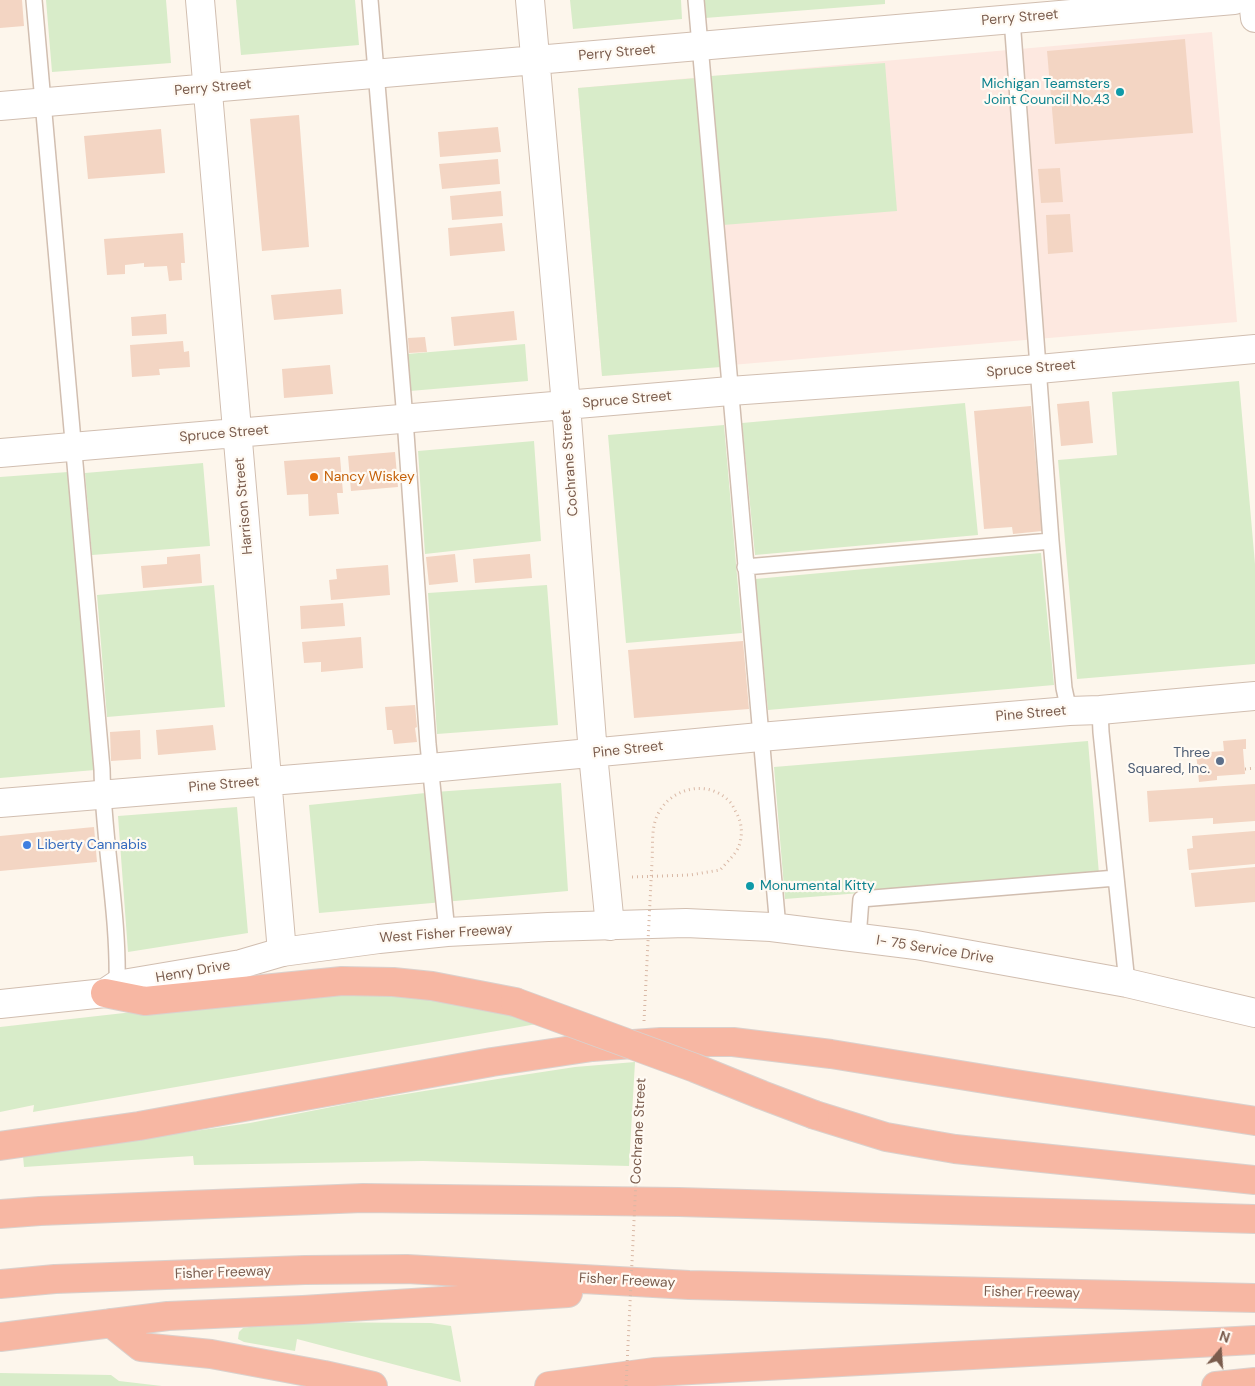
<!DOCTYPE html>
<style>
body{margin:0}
#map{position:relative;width:1255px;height:1386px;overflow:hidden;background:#fdf6ec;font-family:"DM Sans",sans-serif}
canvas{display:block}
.north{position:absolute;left:1195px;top:1326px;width:50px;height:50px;-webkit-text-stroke:4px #fffaf3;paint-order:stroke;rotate:18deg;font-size:14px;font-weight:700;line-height:20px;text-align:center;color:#7a5c4d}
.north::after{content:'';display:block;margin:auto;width:18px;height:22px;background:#7a5c4d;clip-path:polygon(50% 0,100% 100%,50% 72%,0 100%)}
</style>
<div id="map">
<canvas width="1255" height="1386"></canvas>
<div class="north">N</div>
</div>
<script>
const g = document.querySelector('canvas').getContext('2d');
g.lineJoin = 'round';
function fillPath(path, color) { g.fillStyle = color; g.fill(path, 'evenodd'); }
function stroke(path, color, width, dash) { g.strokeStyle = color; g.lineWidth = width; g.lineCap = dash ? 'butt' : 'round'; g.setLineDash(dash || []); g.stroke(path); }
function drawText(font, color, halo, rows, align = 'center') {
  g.font = font + ' "DM Sans",sans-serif'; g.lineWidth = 4.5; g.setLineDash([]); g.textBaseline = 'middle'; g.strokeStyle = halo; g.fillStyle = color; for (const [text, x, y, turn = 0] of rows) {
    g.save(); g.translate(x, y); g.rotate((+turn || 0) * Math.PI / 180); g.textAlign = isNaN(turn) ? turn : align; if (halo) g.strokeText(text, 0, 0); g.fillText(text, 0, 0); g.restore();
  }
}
const commercial = new Path2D(`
 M 1212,32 L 1237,322 L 602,376 L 578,88 Z`);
const green = new Path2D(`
 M 46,0 L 166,0 L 171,63 L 52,72 Z
 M 236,0 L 355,0 L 359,45 L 241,55 Z
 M 570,0 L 681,0 L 682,19 L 573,29 Z
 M 704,0 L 885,0 L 885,4 L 705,18 Z
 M 885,63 L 897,211 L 723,225 L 711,76 Z
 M 697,78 L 721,367 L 602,376 L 578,88 Z
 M 525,344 L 528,381 L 410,391 L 407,354 Z
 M 1239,381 L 1255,564 L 1255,664 L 1077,679 L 1058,460 L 1117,455 L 1112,392 Z
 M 965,403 L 978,535 L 755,555 L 742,423 Z
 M 724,425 L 742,633 L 626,643 L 608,435 Z
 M 534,441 L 541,541 L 425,554 L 418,451 Z
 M 203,463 L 210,546 L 92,555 L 85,473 Z
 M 68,472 L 95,770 L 0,778 L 0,477 Z
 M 1041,553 L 1054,685 L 768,710 L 755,579 Z
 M 214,585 L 225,707 L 107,717 L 97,595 Z
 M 547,585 L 558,725 L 437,734 L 428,593 Z
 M 1088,741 L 1099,874 L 785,899 L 774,767 Z
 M 561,783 L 568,891 L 319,913 L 309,805 L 435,792 Z
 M 237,807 L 248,933 L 128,952 L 118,816 Z
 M 398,991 L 548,1022 L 33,1112 L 34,1105 L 0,1112 L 0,1027 L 257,998 Z
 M 635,1062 L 629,1166 L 423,1161 L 194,1165 L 193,1156 L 24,1167 L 23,1156 L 250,1123 L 357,1102 L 516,1076 L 575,1067 Z
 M 285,1322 L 431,1323 L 451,1326 L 461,1382 L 297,1339 L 295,1351 L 244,1342 L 238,1339 L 239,1332 L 243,1328 Z
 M 0,1373 L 111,1375 L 119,1381 L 162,1386 L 0,1386 Z`);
const building = new Path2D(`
 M 0,0 L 22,0 L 24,26 L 0,28 Z
 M 1185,39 L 1193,133 L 1055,144 L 1047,51 Z
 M 299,115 L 309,247 L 262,251 L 250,119 Z
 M 498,127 L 501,152 L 440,157 L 438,132 Z
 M 161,129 L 165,173 L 88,179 L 84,136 Z
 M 498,159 L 500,184 L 442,189 L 439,164 Z
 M 1060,168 L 1063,202 L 1041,203 L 1038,169 Z
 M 501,191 L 503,216 L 452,220 L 450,196 Z
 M 1070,214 L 1073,252 L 1048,254 L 1046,215 Z
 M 502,223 L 505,251 L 450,256 L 448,228 Z
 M 183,233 L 185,263 L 181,263 L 182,280 L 169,281 L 167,266 L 144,267 L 144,263 L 125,265 L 125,274 L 107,275 L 104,239 Z
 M 341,289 L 343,314 L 274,320 L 271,295 Z
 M 514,311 L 517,340 L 454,346 L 451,317 Z
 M 166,314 L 167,334 L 132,336 L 131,317 Z
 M 425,337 L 427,352 L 409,353 L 408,338 Z
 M 183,341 L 184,352 L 189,351 L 190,367 L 159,369 L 160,375 L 132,377 L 130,345 Z
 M 330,365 L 333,394 L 284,398 L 282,369 Z
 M 1089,401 L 1093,443 L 1061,446 L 1057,404 Z
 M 1031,406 L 1042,531 L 1013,534 L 1012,527 L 984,529 L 974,411 Z
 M 395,452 L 398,487 L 351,491 L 348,456 Z
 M 340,457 L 343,493 L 337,493 L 339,514 L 309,516 L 308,494 L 287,495 L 284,461 Z
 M 200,554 L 202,583 L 143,588 L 141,566 L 167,564 L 167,557 Z
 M 455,554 L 458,582 L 429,585 L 426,557 Z
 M 530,554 L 532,578 L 475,583 L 473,559 Z
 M 388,565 L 390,595 L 331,600 L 329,580 L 337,579 L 336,569 Z
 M 343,603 L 345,626 L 301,629 L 300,606 Z
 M 361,637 L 363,668 L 321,672 L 321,662 L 304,663 L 302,642 Z
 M 743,641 L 749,709 L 634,718 L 628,650 Z
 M 415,705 L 417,727 L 415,728 L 417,742 L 394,744 L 392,730 L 387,730 L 385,707 Z
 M 213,725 L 216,750 L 158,755 L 156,730 Z
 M 140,730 L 141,759 L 111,761 L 110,732 Z
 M 1246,739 L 1246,749 L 1243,749 L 1245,774 L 1217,776 L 1217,780 L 1199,782 L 1196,753 L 1224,751 L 1223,741 Z
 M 1255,784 L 1255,821 L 1213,824 L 1213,818 L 1149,822 L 1147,791 Z
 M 94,827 L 97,862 L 0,871 L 0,836 Z
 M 1255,831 L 1255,864 L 1189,870 L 1187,849 L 1193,848 L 1192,836 Z
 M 1255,867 L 1255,902 L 1195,907 L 1191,873 Z`);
const path = new Path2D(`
 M 1245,769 L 1255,768
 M 632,877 L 690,875 L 720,870 C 726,863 736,854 739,846 C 743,834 742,823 736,812 C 734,809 733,805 730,802 C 708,778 669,788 657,816 C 651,829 653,848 652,862`);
const service = new Path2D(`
 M 34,0 L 102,769 C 103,841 119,913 117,985
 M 370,0 L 405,419 L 428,744 L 447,932
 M 696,0 L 778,928
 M 1012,19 L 1051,541 L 1064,688 L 1069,711
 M 745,567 L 1051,541
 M 1100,710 L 1101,732 L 1127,983
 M 858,938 L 861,899 L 1116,878`);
const minor = new Path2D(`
 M 200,0 L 282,952
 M 530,0 L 566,405 L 593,754 L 610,926
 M 0,106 L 1234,0
 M 0,453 L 730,391 L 1039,369 L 1255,349
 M 0,803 L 430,768 L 760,737 L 1069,711 L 1100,710 L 1255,696`);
const tertiary = new Path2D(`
 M 1253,0 L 1255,18
 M 0,1004 L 105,993 L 117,985 L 241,964 L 282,952 L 379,939 L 447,932 L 548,927 L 686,923 L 771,927 L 916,945 L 1127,983 L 1255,1013`);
const motorway = new Path2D(`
 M 105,993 L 145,1001 L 342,981 L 393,982 L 432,986 L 515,1002
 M 815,1115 L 886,1137 L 955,1149 L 1255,1180
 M 0,1146 L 139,1126 L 492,1062 L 592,1047 L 661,1042 L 733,1042 L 831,1054 L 1009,1083 L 1255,1121
 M 0,1214 L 40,1211 L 363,1198 L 679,1202 L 1255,1219
 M 0,1284 L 55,1279 L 305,1270 L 407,1269 L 689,1285 L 1255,1298
 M 111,1323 L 141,1347 L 211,1354 L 324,1375 L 373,1386
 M 0,1337 L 168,1316 L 303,1310 L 568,1293
 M 549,1386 L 654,1372 L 1255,1340
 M 1216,1386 L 1255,1382`);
const pathBridge = new Path2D(`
 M 644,1021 L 652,862
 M 626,1386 L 641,1077`);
const motorwayBridge = new Path2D(`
 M 515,1002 L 695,1068 L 762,1095 L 815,1115`);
const markers = [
 [1120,92,5,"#0f9aa8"],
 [314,477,5,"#e8710a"],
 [1220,761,5,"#5c6f8a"],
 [27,845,5,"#3f7fe0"],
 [750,886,5,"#0f9aa8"]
];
const streetNames = [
 ["Perry Street",1020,18,-5],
 ["Perry Street",617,53,-5],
 ["Perry Street",213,88,-5],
 ["Spruce Street",1031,369,-5],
 ["Spruce Street",627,400,-5],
 ["Spruce Street",224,434,-5],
 ["Cochrane Street",570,463,-94],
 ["Harrison Street",244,506,-95],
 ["Pine Street",1031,714,-5],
 ["Pine Street",628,750,-6],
 ["Pine Street",224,785,-5],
 ["West Fisher Freeway",446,934,-4],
 ["I- 75 Service Drive",935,950,9],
 ["Henry Drive",193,972,-10],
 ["Cochrane Street",639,1131,-87],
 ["Fisher Freeway",223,1273,-2],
 ["Fisher Freeway",627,1281,3],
 ["Fisher Freeway",1032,1293,1]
];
const cultureNames = [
 ["Michigan Teamsters",1110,84],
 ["Joint Council No.43",1110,100],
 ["Monumental Kitty",760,886,"left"]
];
const foodNames = [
 ["Nancy Wiskey",324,477]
];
const serviceNames = [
 ["Three",1210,753],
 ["Squared, Inc.",1210,769]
];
const shopNames = [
 ["Liberty Cannabis",37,845]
];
fillPath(commercial, '#fde8e0');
fillPath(green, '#d8ecc9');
fillPath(building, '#f3d5c3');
stroke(service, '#d1beb0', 18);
stroke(minor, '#d1beb0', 30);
stroke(tertiary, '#d1beb0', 30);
stroke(motorway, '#dad1cd', 30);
stroke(path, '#d9b8a5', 3, [1, 4]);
stroke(service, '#fff', 15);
stroke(minor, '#fff', 28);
stroke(tertiary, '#fff', 28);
stroke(motorway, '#f7b7a3', 28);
stroke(motorwayBridge, '#dad1cd', 30, []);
stroke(pathBridge, '#d9b8a5', 3, [1, 4]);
stroke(motorwayBridge, '#f7b7a3', 28);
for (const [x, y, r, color] of markers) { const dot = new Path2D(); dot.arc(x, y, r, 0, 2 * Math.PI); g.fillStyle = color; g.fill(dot); stroke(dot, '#fffaf3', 2); }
drawText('14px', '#7a5c4d', '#fffaf3', streetNames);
drawText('14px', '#0d838f', '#fffaf3', cultureNames, 'right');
drawText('14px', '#c56008', '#fffaf3', foodNames, 'left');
drawText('14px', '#4e5e75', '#fffaf3', serviceNames, 'right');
drawText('14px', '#366cbe', '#fffaf3', shopNames, 'left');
</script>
